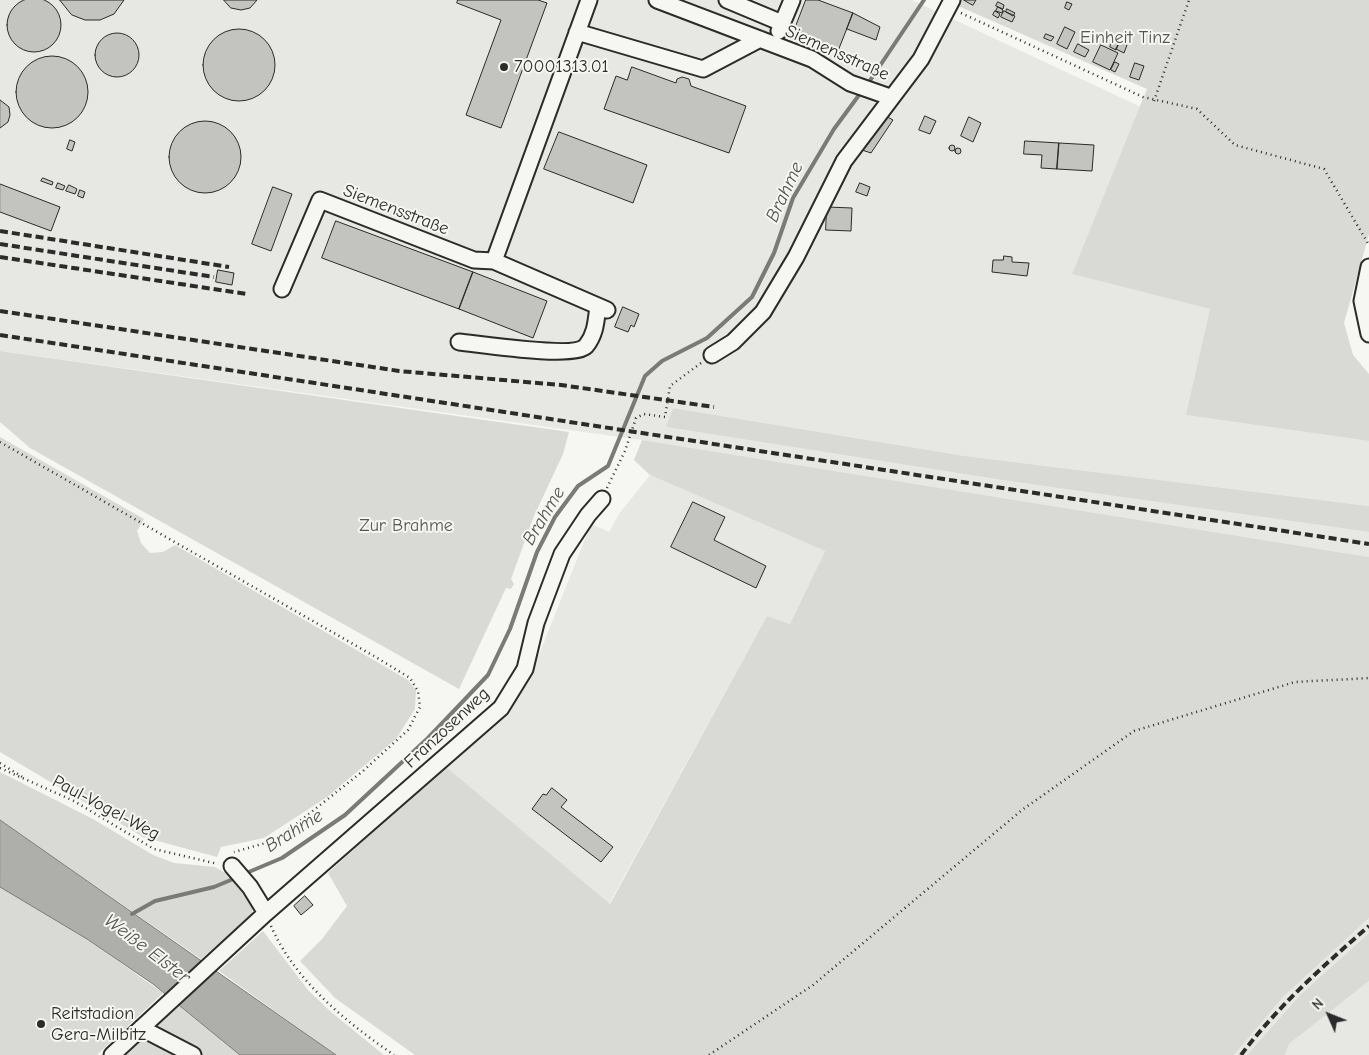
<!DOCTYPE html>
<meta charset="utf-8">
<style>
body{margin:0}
#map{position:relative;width:1369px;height:1055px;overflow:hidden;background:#f6f6f2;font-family:"Comic Neue",sans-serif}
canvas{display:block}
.north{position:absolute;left:1304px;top:990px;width:50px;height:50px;-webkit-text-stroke:4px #f6f6f2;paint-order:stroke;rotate:314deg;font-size:14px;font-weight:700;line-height:20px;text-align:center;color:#2b2b2b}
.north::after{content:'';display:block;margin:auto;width:18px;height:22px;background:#2b2b2b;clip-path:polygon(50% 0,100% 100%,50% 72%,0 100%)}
</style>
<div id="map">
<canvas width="1369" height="1055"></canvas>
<div class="north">N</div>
</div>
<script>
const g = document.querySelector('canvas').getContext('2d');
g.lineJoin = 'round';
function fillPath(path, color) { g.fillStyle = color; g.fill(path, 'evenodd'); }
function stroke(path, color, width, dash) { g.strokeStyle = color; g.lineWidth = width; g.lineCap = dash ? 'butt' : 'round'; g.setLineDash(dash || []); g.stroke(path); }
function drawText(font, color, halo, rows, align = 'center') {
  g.font = font + ' "Comic Neue",sans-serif'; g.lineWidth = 4; g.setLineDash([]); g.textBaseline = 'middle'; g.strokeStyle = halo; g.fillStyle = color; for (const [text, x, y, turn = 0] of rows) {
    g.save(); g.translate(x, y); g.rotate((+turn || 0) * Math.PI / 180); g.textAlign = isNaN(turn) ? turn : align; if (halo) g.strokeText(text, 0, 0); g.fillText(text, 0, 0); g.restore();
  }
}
const built = new Path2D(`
 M 0,0 L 912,0 L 1141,107 L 1072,274 L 1210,309 L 1187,415 L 1369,441 L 1369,506 L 965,456 L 673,408 L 666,427 L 1002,480 L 1369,532 L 1369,557 L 642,440 L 0,351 Z
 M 650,475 L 825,551 L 790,624 L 767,616 L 609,904 L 445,766 L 502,717 L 533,670 L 591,524 L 609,532 L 619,514 Z
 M 1369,918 L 1369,933 L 1300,995 L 1247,1055 L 1234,1055 L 1284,996 Z
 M 1369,981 L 1369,1055 L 1285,1055 L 1289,1044 Z`);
const green = new Path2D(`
 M 959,0 L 1369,0 L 1369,234 L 1344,323 L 1353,355 L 1369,374 L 1369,441 L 1186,415 L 1210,309 L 1072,274 L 1147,89 L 956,5 Z
 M 0,351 L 569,432 L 563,454 L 534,516 L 511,579 L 514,584 L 511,589 L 506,588 L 459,689 L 30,448 L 0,422 Z
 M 673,408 L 965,456 L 1369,506 L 1369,532 L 1002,480 L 666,427 Z
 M 0,437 L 144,519 L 137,531 L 141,543 L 150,553 L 163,552 L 175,545 L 408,680 L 416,690 L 415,709 L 396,739 L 327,797 L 264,838 L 221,847 L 217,857 L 143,837 L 0,752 Z
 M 642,440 L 1369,557 L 1369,918 L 1284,996 L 1234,1055 L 415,1055 L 335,998 L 300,961 L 322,939 L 347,906 L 328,873 L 445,766 L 610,904 L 767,616 L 790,624 L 825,551 L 650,475 L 634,460 Z
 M 0,772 L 93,819 L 153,855 L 174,863 L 215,867 L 229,875 L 253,907 L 251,916 L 201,959 L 0,820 Z
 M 0,887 L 87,939 L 163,993 L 97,1055 L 0,1055 Z
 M 263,931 L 308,990 L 331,1012 L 384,1055 L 336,1055 L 219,971 Z
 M 1369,933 L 1369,981 L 1289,1044 L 1285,1055 L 1247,1055 L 1300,995 Z
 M 178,1005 L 240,1055 L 121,1055 Z`);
const water = new Path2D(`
 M 0,820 L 336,1055 L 240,1055 L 153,984 L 87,939 L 0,887 Z`);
const stream = new Path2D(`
 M 867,85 L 924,0
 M 244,874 L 282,858 L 345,815 L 428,738 L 488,675 L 510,629 L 537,552 L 555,517 L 578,486 L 608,466 L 645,376 L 662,361 L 707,338 L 752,297 L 774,253 L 793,198 L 834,129 L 862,91
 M 132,914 L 155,901 L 214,887 L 238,877`);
const building = new Path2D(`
 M7 25a27 27 0 1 1 54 0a27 27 0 1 1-54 0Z
 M 60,0 L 124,0 L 114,14 L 100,20 L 85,20 L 72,15 Z
 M 224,0 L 257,0 L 250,8 L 241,10 L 231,8 Z
 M 458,0 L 538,0 L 547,3 L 501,128 L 466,115 L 501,20 L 457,3 Z
 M 806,0 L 818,0 L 853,13 L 838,51 L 793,34 Z
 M 964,0 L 976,0 L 973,5 Z
 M 998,2 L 1004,5 L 1003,9 L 996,6 Z
 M 1067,2 L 1072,4 L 1069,10 L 1065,8 Z
 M 998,7 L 1003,10 L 1002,13 L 996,11 Z
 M 1007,9 L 1015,13 L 1013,16 L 1006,12 Z
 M 995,11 L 1000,14 L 998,18 L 993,15 Z
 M 1004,11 L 1015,16 L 1012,22 L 1001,17 Z
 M 853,13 L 880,27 L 876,40 L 847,29 Z
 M 1065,27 L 1075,32 L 1067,49 L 1057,44 Z
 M203 65a36 36 0 1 1 72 0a36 36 0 1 1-72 0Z
 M95 55a22 22 0 1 1 44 0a22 22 0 1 1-44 0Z
 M 1046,34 L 1054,37 L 1051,41 L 1044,38 Z
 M 1113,40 L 1119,43 L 1116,50 L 1110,47 Z
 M 1120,42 L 1127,45 L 1124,53 L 1116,49 Z
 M 1078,44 L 1089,50 L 1085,57 L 1074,52 Z
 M 1101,45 L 1118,53 L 1110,70 L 1093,62 Z
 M16 92a36 36 0 1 1 72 0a36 36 0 1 1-72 0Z
 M 1115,62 L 1119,64 L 1115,72 L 1111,70 Z
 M 1135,63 L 1144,66 L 1139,80 L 1130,77 Z
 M 632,67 L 676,83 L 677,79 L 682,77 L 689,79 L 691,86 L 746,106 L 729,153 L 604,109 L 616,76 L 627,80 Z
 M 0,100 L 9,107 L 10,115 L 8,122 L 0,128 Z
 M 882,114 L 893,120 L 871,153 L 859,149 Z
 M 925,116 L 936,121 L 930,134 L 919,130 Z
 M 969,117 L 981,123 L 973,142 L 961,136 Z
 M169 157a36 36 0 1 1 72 0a36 36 0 1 1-72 0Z
 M 559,132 L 647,165 L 633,203 L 544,169 Z
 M 70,140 L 75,142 L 72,151 L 67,149 Z
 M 1025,141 L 1059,143 L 1057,169 L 1041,168 L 1042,155 L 1024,154 Z
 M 1059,143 L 1094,145 L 1092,171 L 1057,169 Z
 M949 148a3 3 0 1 1 6 0a3 3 0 1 1-6 0Z
 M955 151a3 3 0 1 1 6 0a3 3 0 1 1-6 0Z
 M 43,178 L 53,182 L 52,185 L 41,181 Z
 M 58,183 L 65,186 L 63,190 L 56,188 Z
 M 860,183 L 870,187 L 867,196 L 856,192 Z
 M 0,184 L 60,207 L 51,231 L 0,212 Z
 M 69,185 L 77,189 L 75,194 L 66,191 Z
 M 273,187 L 292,194 L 271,251 L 252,244 Z
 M 80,190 L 85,192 L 83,198 L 78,196 Z
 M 827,207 L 852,208 L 851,231 L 826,230 Z
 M 336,221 L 473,272 L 459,309 L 322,258 Z
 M 1004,256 L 1012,257 L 1012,262 L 1029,263 L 1027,276 L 992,272 L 993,260 L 1003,260 Z
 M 218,270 L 234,273 L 232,285 L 216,282 Z
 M 473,272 L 547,301 L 533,338 L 459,309 Z
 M 623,307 L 639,314 L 634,327 L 631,325 L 628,332 L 615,327 Z
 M 693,502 L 725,517 L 714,540 L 766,566 L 756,588 L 671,547 Z
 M 552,788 L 567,800 L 561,807 L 613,847 L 601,862 L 532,809 L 543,794 L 546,795 Z
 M 305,896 L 313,905 L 301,915 L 294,906 Z`);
const path = new Path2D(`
 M 961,13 L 1143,97 L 1197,109 L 1235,145 L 1324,169 L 1369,245
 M 1154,101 L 1189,0
 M 0,442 L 374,656 L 410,678 L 418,691 L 420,707 L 408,730 L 363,771 L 295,825 L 269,842 L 234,852
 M 607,488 L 625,451 L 636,418 L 644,414 L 665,417 L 670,386 L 701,363
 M 0,763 L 24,778
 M 0,768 L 74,801 L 154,849 L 218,864
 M 271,926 C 295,981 346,1022 394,1055
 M 709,1055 L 813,985 L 1022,810 L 1134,731 L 1295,682 L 1369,678`);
const minor = new Path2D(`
 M 589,0 L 494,261 L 607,310
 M 657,0 L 812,59 L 850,83 L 890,97
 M 727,0 L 782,23
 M 779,31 L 792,0
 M 577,32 L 703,69 L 760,39
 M 1369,267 L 1362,301 L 1369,334
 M 282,289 L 320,200 L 474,260 L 494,261
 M 459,342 C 480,344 574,359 586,346 C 596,334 596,320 598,306
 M 712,355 L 733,342 L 763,312 L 796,257 L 844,161 L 921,59 L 952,0
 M 232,866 L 250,887 L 266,913
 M 141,1028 L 193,1055
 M 112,1055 L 266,913 L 501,708 L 525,669 L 536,623 L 562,554 L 588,515 L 602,499`);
const rail = new Path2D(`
 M 0,231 L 229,267
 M 0,244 L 214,277
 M 0,257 L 247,294
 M 0,311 L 399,371 L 561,385 L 714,407
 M 0,335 L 1369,544
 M 1241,1055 C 1278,1006 1323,966 1369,926`);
const markers = [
 [504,67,5,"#2b2b2b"],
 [41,1024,5,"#2b2b2b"]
];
const parkNames = [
 ["Einheit Tinz",1125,38],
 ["Zur Brahme",406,526]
];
const streetNames = [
 ["Siemensstraße",837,53,24],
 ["Siemensstraße",396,210,21],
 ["Franzosenweg",447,728,-43],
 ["Paul-Vogel-Weg",106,808,28]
];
const poiNames = [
 ["70001313.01",514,67],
 ["Reitstadion",51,1014],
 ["Gera-Milbitz",51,1035]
];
const waterNames = [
 ["Brahme",785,192,-65],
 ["Brahme",544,516,-59],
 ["Brahme",294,831,-32],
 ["Weiße Elster",147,949,37]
];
fillPath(built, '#e7e7e3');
fillPath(green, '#d9d9d5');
fillPath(water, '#aeaeab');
stroke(water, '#7a7a78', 1);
stroke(stream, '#7a7a78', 4);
fillPath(building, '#c3c3c0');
stroke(building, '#2b2b2b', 1);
stroke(minor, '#2b2b2b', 19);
stroke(path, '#2b2b2b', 2.5, [1, 4]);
stroke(minor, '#f6f6f2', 15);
stroke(rail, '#2b2b2b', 4, [8, 4]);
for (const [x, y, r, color] of markers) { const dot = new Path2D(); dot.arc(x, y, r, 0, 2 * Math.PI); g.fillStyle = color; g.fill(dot); stroke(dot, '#f6f6f2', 2); }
drawText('18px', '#565656', '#f6f6f2', parkNames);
drawText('18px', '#2b2b2b', '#f6f6f2', streetNames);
drawText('18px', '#2b2b2b', '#f6f6f2', poiNames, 'left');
drawText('italic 19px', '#525251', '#f6f6f2', waterNames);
</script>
